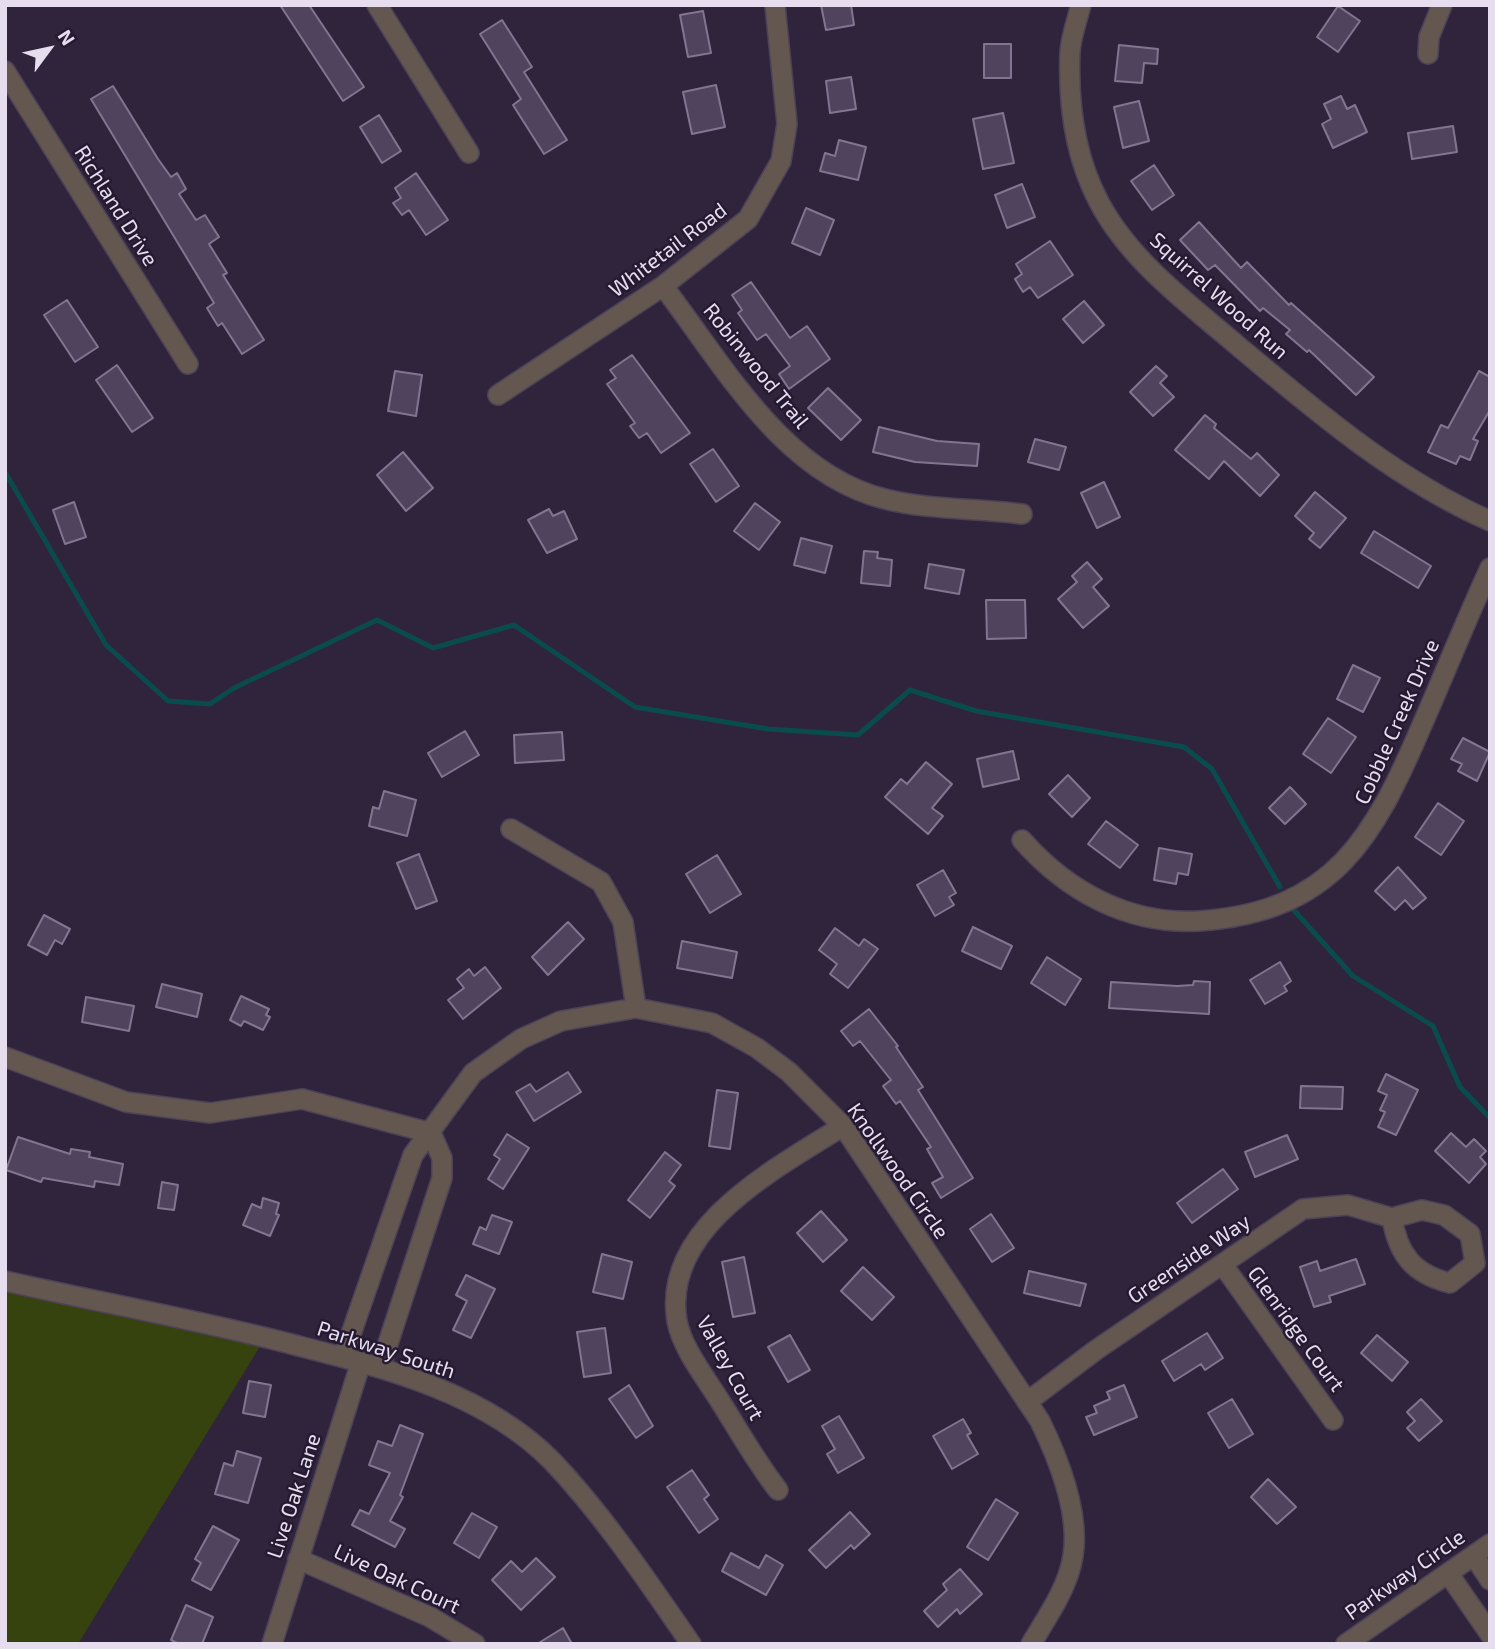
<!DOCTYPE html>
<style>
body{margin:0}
#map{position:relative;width:1495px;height:1649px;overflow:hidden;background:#30243c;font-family:"Exo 2",sans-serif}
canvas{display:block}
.frame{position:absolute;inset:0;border:7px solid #e6deee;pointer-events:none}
.north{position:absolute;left:14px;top:14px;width:70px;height:70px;-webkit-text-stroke:5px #261a32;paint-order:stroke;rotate:57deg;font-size:19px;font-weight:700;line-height:28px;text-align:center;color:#e6deee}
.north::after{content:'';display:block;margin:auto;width:24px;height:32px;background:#e6deee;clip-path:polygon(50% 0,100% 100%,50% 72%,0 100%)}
</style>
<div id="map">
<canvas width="1495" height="1649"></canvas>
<div class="frame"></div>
<div class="north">N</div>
</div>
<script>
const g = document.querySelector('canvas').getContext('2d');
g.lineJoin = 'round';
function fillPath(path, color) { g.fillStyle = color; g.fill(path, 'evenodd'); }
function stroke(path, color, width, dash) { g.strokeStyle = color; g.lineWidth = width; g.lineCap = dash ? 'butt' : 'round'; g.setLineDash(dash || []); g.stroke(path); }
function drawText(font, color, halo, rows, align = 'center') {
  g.font = font + ' "Exo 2",sans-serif'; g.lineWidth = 5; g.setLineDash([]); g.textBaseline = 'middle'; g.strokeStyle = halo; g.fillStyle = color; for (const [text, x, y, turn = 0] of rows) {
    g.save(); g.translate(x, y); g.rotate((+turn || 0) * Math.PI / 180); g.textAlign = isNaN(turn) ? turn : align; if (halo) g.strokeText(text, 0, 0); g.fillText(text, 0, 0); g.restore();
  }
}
const green = new Path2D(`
 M 5,1279 L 262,1343 L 78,1644 L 5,1644 Z`);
const stream = new Path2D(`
 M 5,472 L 106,645 L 168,701 L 210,704 L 234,688 L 377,620 L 433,648 L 514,625 L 635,707 L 768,729 L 858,735 L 910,690 L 976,711 L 1184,747 L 1212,769 L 1280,887
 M 1292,908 L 1353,976 L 1433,1026 L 1460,1087 L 1490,1118`);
const building = new Path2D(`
 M 280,5 L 309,5 L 364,87 L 343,101 Z
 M 821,5 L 851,5 L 854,25 L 826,30 Z
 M 1338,6 L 1360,21 L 1338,52 L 1317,37 Z
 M 703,11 L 711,53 L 688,57 L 680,15 Z
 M 502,20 L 532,67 L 524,72 L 567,140 L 544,154 L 513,105 L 521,99 L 480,34 Z
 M 984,44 L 1011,44 L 1011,78 L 984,78 Z
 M 1119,45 L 1158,49 L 1157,64 L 1144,63 L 1142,83 L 1115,81 Z
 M 851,77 L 856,109 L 830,113 L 826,81 Z
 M 716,85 L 725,127 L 692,134 L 683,92 Z
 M 113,86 L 158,159 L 171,177 L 177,173 L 186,189 L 179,194 L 196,220 L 205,215 L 219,237 L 209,244 L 227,273 L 223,275 L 264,340 L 242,354 L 222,323 L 218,326 L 207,308 L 214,303 L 91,99 Z
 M 1341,96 L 1347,109 L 1355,105 L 1367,132 L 1333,148 L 1322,124 L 1331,119 L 1324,104 Z
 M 1139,101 L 1149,141 L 1123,148 L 1114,107 Z
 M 1003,113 L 1014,163 L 983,169 L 973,119 Z
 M 379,115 L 401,151 L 382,163 L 360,127 Z
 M 1453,126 L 1457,152 L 1412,159 L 1408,133 Z
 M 839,140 L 866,147 L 858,180 L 820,171 L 825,153 L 835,156 Z
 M 1154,165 L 1174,195 L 1152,210 L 1131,181 Z
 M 416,173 L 448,220 L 426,235 L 409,210 L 402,215 L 393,203 L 401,198 L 395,188 Z
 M 1022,184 L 1035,217 L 1007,228 L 995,195 Z
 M 806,208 L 834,220 L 820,255 L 792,243 Z
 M 1199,222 L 1241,268 L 1247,262 L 1289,305 L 1291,303 L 1374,377 L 1356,395 L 1309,350 L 1307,352 L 1286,334 L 1290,330 L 1263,308 L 1260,311 L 1215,265 L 1208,270 L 1180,240 Z
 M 1050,241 L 1073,275 L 1038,298 L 1030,287 L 1023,292 L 1015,279 L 1022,274 L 1016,264 Z
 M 751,282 L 790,338 L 807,326 L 830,359 L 789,389 L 779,374 L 790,366 L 766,334 L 757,340 L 738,313 L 742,310 L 732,295 Z
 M 67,300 L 98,347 L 75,362 L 44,315 Z
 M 1084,301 L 1104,325 L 1083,343 L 1063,319 Z
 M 632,355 L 690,433 L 661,453 L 647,433 L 639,438 L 630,426 L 635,423 L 607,384 L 616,378 L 610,370 Z
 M 117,365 L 153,418 L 132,432 L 96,380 Z
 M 1156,366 L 1167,376 L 1160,383 L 1174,397 L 1153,416 L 1130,392 Z
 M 395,371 L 422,375 L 416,416 L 388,411 Z
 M 1479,371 L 1490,377 L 1490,410 L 1473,439 L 1478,441 L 1470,460 L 1460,456 L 1456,464 L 1428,452 L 1441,425 L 1448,428 Z
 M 828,388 L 861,420 L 841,440 L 808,408 Z
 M 1205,415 L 1216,424 L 1214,428 L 1251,459 L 1257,453 L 1279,475 L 1260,496 L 1224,461 L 1209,479 L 1175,450 Z
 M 879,427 L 937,441 L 979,444 L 977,466 L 915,462 L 873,452 Z
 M 1035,439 L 1066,447 L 1059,470 L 1028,462 Z
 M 713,449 L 739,486 L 716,502 L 690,464 Z
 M 403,452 L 433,488 L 406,511 L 377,475 Z
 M 1104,482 L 1120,517 L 1097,528 L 1081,493 Z
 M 1315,492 L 1346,518 L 1320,548 L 1309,539 L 1314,533 L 1295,516 Z
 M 74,502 L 86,537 L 65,544 L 53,510 Z
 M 755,503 L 780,522 L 759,550 L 734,531 Z
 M 549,509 L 553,516 L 564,511 L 577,539 L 547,553 L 528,520 Z
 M 1374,531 L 1431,566 L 1418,588 L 1361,553 Z
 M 801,538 L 832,546 L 825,573 L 794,565 Z
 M 864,551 L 878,552 L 877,558 L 892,560 L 890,586 L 861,583 Z
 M 1087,562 L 1102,579 L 1093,587 L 1109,606 L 1083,628 L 1058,599 L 1077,582 L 1072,576 Z
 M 929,564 L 964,570 L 959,594 L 925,588 Z
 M 986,600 L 1025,600 L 1026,638 L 987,639 Z
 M 1353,665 L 1380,678 L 1363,712 L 1337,699 Z
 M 1328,718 L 1356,737 L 1331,773 L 1303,754 Z
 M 465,731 L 479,755 L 442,777 L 428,753 Z
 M 562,732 L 564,760 L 515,763 L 514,735 Z
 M 1463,738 L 1490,752 L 1477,781 L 1458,771 L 1462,764 L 1451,759 Z
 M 1013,751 L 1019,779 L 983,787 L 977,759 Z
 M 926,762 L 952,784 L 932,808 L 943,816 L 928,834 L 885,797 L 901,779 L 907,784 Z
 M 1068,775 L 1090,798 L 1072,817 L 1049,794 Z
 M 1290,787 L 1306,804 L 1285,824 L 1269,808 Z
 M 384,791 L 416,800 L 407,836 L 369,826 L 373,807 L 379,809 Z
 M 1438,803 L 1464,821 L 1441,855 L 1415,837 Z
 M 1106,821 L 1138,845 L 1120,868 L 1088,844 Z
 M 1159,848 L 1192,854 L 1188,875 L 1178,873 L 1176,884 L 1154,880 Z
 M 419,854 L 437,901 L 416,909 L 397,863 Z
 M 717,855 L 741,894 L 710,913 L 686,874 Z
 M 1398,867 L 1426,898 L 1413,909 L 1405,900 L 1395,910 L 1375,891 Z
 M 943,870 L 956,893 L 949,897 L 954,905 L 935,916 L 917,885 Z
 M 44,915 L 70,929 L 62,944 L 55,940 L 47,955 L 28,945 Z
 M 568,922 L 584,939 L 548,975 L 532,957 Z
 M 973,927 L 1012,946 L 1001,969 L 962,951 Z
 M 835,928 L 859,946 L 864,939 L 878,949 L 848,988 L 830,974 L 837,964 L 819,950 Z
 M 682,941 L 737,952 L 732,978 L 677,968 Z
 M 1047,957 L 1081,979 L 1065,1005 L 1031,983 Z
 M 1280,962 L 1291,981 L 1284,986 L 1287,991 L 1265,1004 L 1250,980 Z
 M 485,967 L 501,988 L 463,1019 L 448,1000 L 464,988 L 457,979 L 469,969 L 474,976 Z
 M 1194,981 L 1210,982 L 1209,1014 L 1109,1008 L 1111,982 L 1177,986 L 1193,985 Z
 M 162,984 L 202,994 L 197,1017 L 156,1007 Z
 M 241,996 L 269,1009 L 266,1015 L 270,1017 L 263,1030 L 244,1021 L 241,1026 L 230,1020 Z
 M 86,997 L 134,1006 L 129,1031 L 82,1022 Z
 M 869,1009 L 898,1046 L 896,1047 L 923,1087 L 918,1090 L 973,1178 L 941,1198 L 932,1183 L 943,1177 L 927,1149 L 931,1147 L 900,1101 L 896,1104 L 883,1086 L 891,1080 L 860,1041 L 853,1046 L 841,1031 Z
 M 568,1072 L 581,1092 L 534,1121 L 516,1092 L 530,1084 L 536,1092 Z
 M 1386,1074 L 1418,1090 L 1396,1135 L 1378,1127 L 1385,1112 L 1380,1110 L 1387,1095 L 1378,1091 Z
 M 1301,1086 L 1343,1087 L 1342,1109 L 1300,1108 Z
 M 717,1090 L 738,1093 L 730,1149 L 709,1146 Z
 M 1451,1133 L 1466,1147 L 1474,1139 L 1486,1151 L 1480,1157 L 1486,1164 L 1469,1183 L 1435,1151 Z
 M 507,1134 L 529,1148 L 503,1189 L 488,1179 L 500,1159 L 494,1155 Z
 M 1287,1135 L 1298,1159 L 1255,1177 L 1245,1152 Z
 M 18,1137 L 70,1154 L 71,1149 L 90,1152 L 89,1157 L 123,1164 L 119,1185 L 95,1181 L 94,1187 L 43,1178 L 41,1182 L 6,1170 Z
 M 665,1152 L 681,1165 L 669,1181 L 675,1186 L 650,1218 L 628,1200 Z
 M 1223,1169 L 1238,1189 L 1192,1223 L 1177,1203 Z
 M 162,1182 L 178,1185 L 174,1210 L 158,1208 Z
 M 263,1198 L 279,1203 L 276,1214 L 279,1215 L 270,1236 L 243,1225 L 252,1204 L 261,1208 Z
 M 821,1211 L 847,1240 L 823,1262 L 797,1233 Z
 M 991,1214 L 1014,1248 L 992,1262 L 970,1229 Z
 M 492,1215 L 512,1222 L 499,1254 L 473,1244 L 480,1227 L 486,1230 Z
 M 602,1254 L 632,1262 L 623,1299 L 593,1292 Z
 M 744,1257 L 755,1313 L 733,1317 L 722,1262 Z
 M 1356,1259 L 1365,1284 L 1329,1296 L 1331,1302 L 1314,1307 L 1300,1267 L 1317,1261 L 1320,1271 Z
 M 863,1267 L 894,1297 L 872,1320 L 841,1291 Z
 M 1029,1271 L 1086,1284 L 1080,1306 L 1024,1293 Z
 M 466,1275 L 495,1289 L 471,1338 L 453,1330 L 467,1301 L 456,1295 Z
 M 605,1328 L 611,1373 L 584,1377 L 577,1332 Z
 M 1207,1333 L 1223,1358 L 1205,1370 L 1201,1364 L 1174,1381 L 1162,1361 Z
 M 790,1335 L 810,1370 L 788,1382 L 768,1347 Z
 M 1377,1335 L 1408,1362 L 1392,1381 L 1361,1353 Z
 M 249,1381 L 271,1385 L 265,1417 L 243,1413 Z
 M 629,1385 L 653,1426 L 636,1438 L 609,1399 Z
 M 1124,1385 L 1137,1417 L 1094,1435 L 1086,1417 L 1097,1413 L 1094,1406 L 1110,1399 L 1107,1392 Z
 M 1232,1399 L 1253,1434 L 1229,1448 L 1208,1413 Z
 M 1421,1399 L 1442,1421 L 1419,1441 L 1407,1428 L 1415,1421 L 1407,1412 Z
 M 839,1416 L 864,1458 L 838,1473 L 827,1454 L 835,1449 L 822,1426 Z
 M 963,1419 L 971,1433 L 967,1435 L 978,1454 L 952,1469 L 933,1436 Z
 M 400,1425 L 423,1434 L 400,1495 L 403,1497 L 390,1521 L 405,1529 L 395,1547 L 352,1525 L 360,1510 L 369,1514 L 390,1473 L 369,1465 L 378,1441 L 392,1446 Z
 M 237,1451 L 261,1458 L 248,1503 L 215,1494 L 224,1463 L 233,1466 Z
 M 692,1470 L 709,1495 L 704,1499 L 718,1519 L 699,1533 L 667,1487 Z
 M 1268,1479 L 1296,1507 L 1277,1524 L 1251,1497 Z
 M 996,1499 L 1018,1513 L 988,1560 L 967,1547 Z
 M 850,1512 L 870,1534 L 854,1549 L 851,1545 L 826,1568 L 809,1550 Z
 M 472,1513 L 497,1527 L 479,1558 L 454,1543 Z
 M 213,1526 L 239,1540 L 211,1590 L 192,1580 L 201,1563 L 195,1559 Z
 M 731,1553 L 759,1568 L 766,1555 L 783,1565 L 766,1595 L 722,1571 Z
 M 536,1558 L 555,1577 L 521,1610 L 492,1580 L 511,1561 L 522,1572 Z
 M 960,1569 L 982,1594 L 960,1614 L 957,1609 L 938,1627 L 924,1611 L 947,1590 L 943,1584 Z
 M 186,1605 L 213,1617 L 202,1644 L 179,1644 L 171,1640 Z
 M 563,1628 L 572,1644 L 537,1644 Z`);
const street = new Path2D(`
 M 377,5 L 469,153
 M 1081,5 C 1077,20 1071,37 1070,52 C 1068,102 1075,157 1099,202 C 1130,261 1188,303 1238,346 C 1317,412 1395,479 1490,521
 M 1428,54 L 1429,37 L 1442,5
 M 5,71 L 188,364
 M 663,286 C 723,364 783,474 885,499 C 929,510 976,508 1022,514
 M 498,395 L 663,286 L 748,219 L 781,161 L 787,124 L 775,5
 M 511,829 L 601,882 L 623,922 L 636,1008
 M 1022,840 C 1067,891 1128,925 1199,921 C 1334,912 1374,837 1422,725 C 1445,673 1466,620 1490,568
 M 5,1057 L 126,1102 L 210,1113 L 302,1099 L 431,1133
 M 1422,1210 L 1444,1215 L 1470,1234 L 1475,1263 L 1450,1283 C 1413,1274 1398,1254 1392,1218 Z
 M 1223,1265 L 1333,1420
 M 5,1281 C 102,1303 199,1320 295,1345 C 385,1368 486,1393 553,1462 C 605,1517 648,1582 691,1644
 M 343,1357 L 413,1155 L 473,1073 L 521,1039 L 561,1021 L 636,1008 L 712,1023 L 757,1048 L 789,1072 L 843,1126 L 1040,1421 C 1058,1458 1080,1513 1073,1556 C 1068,1588 1047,1617 1031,1644
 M 380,1368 L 442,1178 L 442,1158 L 431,1133
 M 1027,1402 L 1096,1350 L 1303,1209 L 1348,1205 L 1392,1218
 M 778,1490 C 756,1462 739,1431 720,1401 C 705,1377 682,1348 677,1321 C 661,1227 777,1168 843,1126
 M 1474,1556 L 1490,1580
 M 298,1559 L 430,1617 L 475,1644
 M 1448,1573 L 1490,1634
 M 272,1644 L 361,1362
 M 1346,1644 L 1490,1544`);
const streetNames = [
 ["Richland Drive",116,206,58],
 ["Whitetail Road",668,250,-37],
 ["Squirrel Wood Run",1219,296,42],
 ["Robinwood Trail",756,366,51],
 ["Cobble Creek Drive",1397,722,-66],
 ["Knollwood Circle",898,1171,55],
 ["Greenside Way",1189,1259,-34],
 ["Glenridge Court",1296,1329,54],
 ["Parkway South",386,1350,18],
 ["Valley Court",730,1368,61],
 ["Live Oak Lane",294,1496,-72],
 ["Parkway Circle",1405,1575,-35],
 ["Live Oak Court",397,1579,25]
];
fillPath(green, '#36430e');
stroke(stream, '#0a4b4e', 5);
fillPath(building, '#4f435d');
stroke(building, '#837592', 2);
stroke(street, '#4d4258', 22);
stroke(street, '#63574f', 19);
drawText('21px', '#e6deee', '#261a32', streetNames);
</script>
